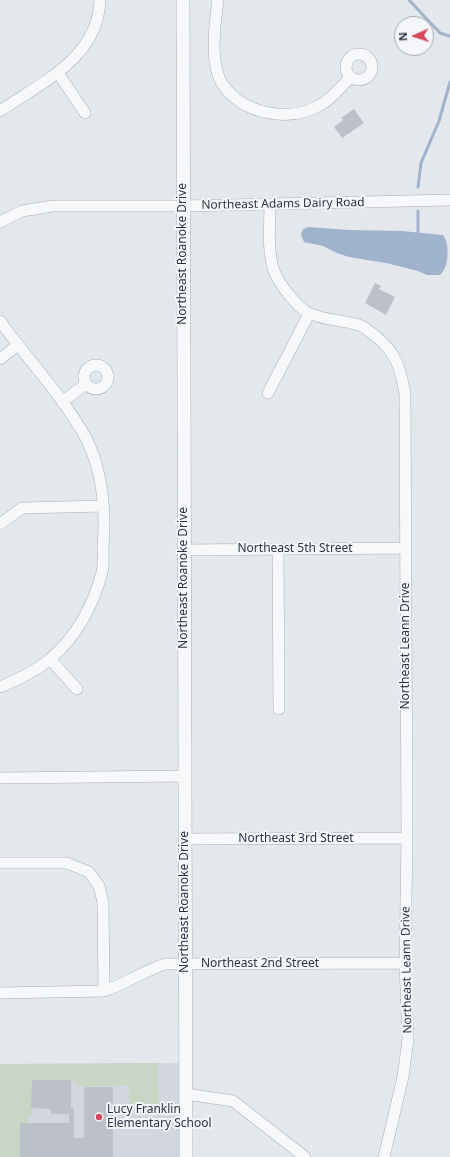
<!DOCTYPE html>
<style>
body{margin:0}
#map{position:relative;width:450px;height:1157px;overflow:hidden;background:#e4e7ec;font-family:"Noto Sans",sans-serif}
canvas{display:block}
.north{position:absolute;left:394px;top:16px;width:40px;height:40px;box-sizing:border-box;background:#f4f6f9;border:1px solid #a4a8b1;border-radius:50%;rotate:267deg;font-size:11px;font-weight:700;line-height:16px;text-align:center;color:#2b3445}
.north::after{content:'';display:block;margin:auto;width:14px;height:18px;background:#d1495b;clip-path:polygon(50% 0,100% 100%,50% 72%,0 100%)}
</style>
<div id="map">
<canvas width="450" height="1157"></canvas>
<div class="north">N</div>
</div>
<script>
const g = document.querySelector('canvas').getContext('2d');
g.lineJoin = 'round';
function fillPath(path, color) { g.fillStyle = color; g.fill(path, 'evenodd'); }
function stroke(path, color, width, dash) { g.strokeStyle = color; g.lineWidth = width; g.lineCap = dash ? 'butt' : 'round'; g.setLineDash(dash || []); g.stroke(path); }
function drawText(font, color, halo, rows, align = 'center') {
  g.font = font + ' "Noto Sans",sans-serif'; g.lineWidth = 4; g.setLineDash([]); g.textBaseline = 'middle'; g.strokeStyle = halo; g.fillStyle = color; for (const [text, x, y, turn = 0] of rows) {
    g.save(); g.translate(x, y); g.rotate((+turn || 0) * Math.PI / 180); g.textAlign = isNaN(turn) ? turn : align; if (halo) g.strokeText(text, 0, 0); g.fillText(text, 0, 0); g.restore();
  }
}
const built = new Path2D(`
 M 180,1063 L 180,1157 L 0,1157 L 0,1064 Z`);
const green = new Path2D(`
 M 158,1063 L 159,1110 L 129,1110 L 129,1085 L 84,1087 L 71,1080 L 32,1080 L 32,1115 L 29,1116 L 20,1157 L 0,1157 L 0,1064 Z`);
const water = new Path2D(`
 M 308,227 L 349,230 L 402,231 L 443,235 C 450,243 449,268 440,275 L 427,275 L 418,271 L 386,263 L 349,257 L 337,253 L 323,246 L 304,242 L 301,234 L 303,229 Z`);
const stream = new Path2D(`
 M 409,0 L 440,33 L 450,36
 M 418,187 L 421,163 L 439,121 L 450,82
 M 418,211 L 418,232`);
const building = new Path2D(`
 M 354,109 L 364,123 L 342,138 L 334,127 L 343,120 L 341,118 Z
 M 375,283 L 381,286 L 379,289 L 395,297 L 386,315 L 365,303 Z
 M 32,1080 L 71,1080 L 71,1108 L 74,1108 L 74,1138 L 84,1138 L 84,1087 L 113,1087 L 113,1157 L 20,1157 L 20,1123 L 69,1123 L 69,1114 L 51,1114 L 51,1109 L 31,1108 Z`);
const minor = new Path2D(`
 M 218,0 C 215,23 209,64 223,85 C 244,115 291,123 322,104 C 333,98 342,85 351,77
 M346 67a13 13 0 1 1 26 0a13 13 0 1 1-26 0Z
 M 58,73 L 85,113
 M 0,111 C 42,82 98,58 100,0
 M 270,204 C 270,225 267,250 274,271 C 279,283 298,310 311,314 C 325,320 341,320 355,324 C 362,325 368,330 373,334 C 396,352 400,366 405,394 L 407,838 L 405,963 L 408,1039 L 403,1077 L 384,1157
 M 0,222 L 22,211 L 53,206 L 183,206 L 450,200
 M 0,321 C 28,360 63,396 86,438 C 103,472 106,511 103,548 C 103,555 104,564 102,572 C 94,604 76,638 50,659 C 36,671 17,680 0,687
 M 0,359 L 18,345
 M84 377a12 12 0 1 1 24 0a12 12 0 1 1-24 0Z
 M 268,393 L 309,314
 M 62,402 L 86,384
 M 0,524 L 22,508 L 103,506
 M 278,549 L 279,709
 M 184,550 L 406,548
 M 50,659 L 77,689
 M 0,778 L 185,776
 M 185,839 L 407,838
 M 0,863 L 67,863 L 89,872 L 99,886 L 103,902 L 104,991
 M 0,993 L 104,991 C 125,984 144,971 165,964 L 405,963
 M 186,1094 L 233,1101 L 305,1157`);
const tertiary = new Path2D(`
 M 183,0 L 186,1157`);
const markers = [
 [99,1117,4,"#d1495b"]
];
const streetNames = [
 ["Northeast Adams Dairy Road",283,204,-1],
 ["Northeast Roanoke Drive",183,254,-90],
 ["Northeast 5th Street",295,549],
 ["Northeast Roanoke Drive",184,578,-90],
 ["Northeast Leann Drive",406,646,-90],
 ["Northeast 3rd Street",296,839],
 ["Northeast Roanoke Drive",185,902,-90],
 ["Northeast 2nd Street",260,964],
 ["Northeast Leann Drive",407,970,-91]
];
const poiNames = [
 ["Lucy Franklin",107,1110],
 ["Elementary School",107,1124]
];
fillPath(built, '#d2d6de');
fillPath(green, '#c9d6c5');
fillPath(water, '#9fb4cc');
stroke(stream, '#9fb4cc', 3);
fillPath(building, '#bbc0ca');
stroke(minor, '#a9aeb7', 12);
stroke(tertiary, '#a9aeb7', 14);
stroke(minor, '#f7f8fa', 11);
stroke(tertiary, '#f7f8fa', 13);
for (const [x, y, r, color] of markers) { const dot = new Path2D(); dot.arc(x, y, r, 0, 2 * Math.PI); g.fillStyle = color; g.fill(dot); stroke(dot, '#f4f6f9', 1.5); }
drawText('12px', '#2b3445', '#f4f6f9', streetNames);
drawText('12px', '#2b3445', '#f4f6f9', poiNames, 'left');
</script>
